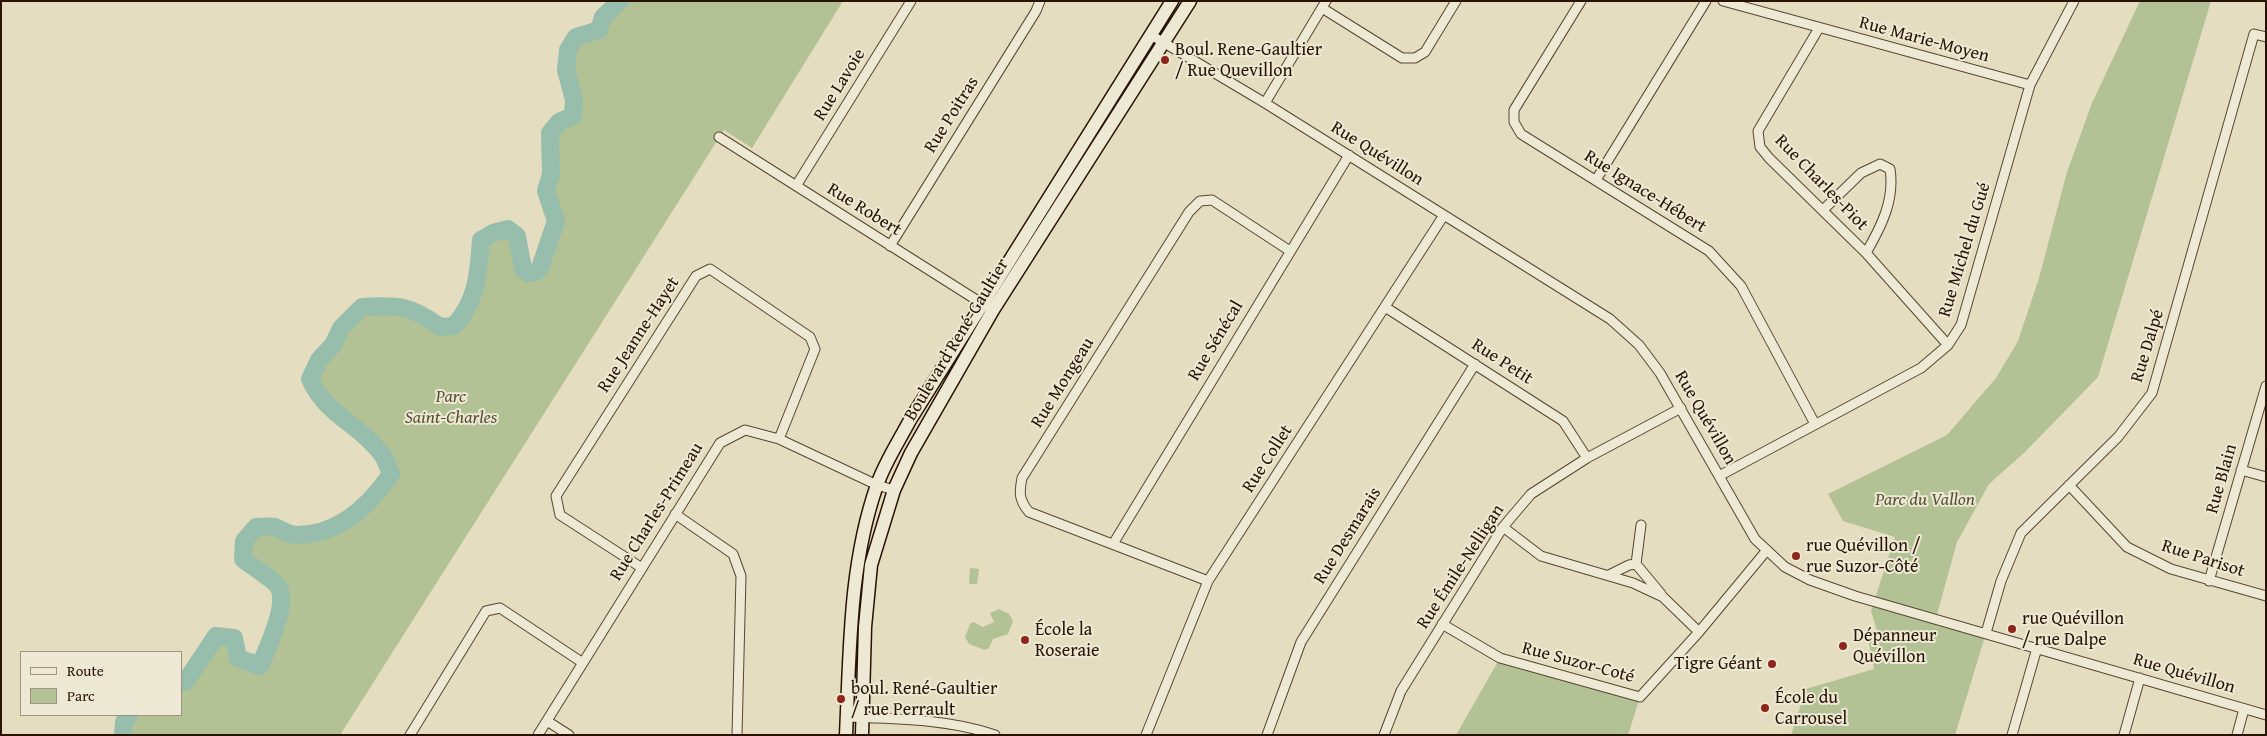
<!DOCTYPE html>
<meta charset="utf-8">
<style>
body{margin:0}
#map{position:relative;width:2267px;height:736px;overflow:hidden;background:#e5ddbf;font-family:"Gentium Book Plus",serif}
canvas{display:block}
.frame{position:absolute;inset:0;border:2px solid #281300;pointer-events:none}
.legend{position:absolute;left:20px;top:651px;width:162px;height:65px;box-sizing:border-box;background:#eee9d5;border:1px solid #9f9380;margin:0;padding:6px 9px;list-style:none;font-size:15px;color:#281300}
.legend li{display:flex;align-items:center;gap:10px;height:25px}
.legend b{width:25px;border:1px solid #9f9380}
</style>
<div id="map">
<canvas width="2267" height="736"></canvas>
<div class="frame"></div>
<ul class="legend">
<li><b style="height:6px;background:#eee9d5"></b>Route</li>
<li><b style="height:14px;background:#b2c294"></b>Parc</li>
</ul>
</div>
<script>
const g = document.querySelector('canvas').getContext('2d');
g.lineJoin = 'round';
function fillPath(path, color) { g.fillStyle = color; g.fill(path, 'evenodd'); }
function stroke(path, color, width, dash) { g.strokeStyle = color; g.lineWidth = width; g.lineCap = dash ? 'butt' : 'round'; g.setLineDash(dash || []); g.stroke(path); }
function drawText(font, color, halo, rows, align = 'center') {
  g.font = font + ' "Gentium Book Plus",serif'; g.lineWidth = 4; g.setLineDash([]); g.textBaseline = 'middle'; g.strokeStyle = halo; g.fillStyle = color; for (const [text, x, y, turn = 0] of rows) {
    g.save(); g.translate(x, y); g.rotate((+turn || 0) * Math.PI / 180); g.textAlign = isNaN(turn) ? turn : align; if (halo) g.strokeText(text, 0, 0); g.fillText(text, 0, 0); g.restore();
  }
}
const green = new Path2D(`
 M 620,1 L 843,1 L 752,148 L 724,130 L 340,735 L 123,735 L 124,722 L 129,715 L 181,715 L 181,682 L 187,681 L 216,636 L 234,638 L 238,658 L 260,666 C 267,648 288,606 279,588 C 276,581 251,566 243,559 L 244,541 L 256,527 C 262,527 269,526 275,527 C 282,530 290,535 297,535 C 339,536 369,506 391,474 C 388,467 386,459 381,453 C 359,424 325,414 310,379 L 319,360 L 333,345 L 341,328 L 362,307 C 397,305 411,305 440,327 L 454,325 C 478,299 478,274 481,240 L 493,233 L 508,229 L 517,236 L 523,269 L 528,273 L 536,272 L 540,268 L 556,221 L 546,191 L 551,174 L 550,133 L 559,122 L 573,116 L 574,100 L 566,70 L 568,50 L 576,37 L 599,30 L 603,17 Z
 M 2140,1 L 2211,1 L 2098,377 L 2025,452 L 1989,484 L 1957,542 L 1936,618 L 1986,633 L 1955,735 L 1791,735 L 1806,689 L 1874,669 L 1867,633 L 1877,631 L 1871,611 L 1895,537 L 1843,521 L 1828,494 L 1947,435 L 1996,378 L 2018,341 L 2039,278 L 2067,172 L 2092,103 Z
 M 970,568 L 979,569 L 977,584 L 969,584 Z
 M 999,609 L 1009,614 L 1013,621 L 1008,634 L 993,639 L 989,648 L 985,650 L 969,644 L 965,637 L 970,624 L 973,622 L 983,627 L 994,622 L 990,613 Z
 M 1500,658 L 1640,697 L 1628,735 L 1456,735 Z`);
const river = new Path2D(`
 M 181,682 L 186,681 L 216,636 L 234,638 L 238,658 L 260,666 C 267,648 288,606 279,588 C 276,581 251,566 243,559 L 244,541 L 256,527 C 262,527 269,526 275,527 C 282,530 290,535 297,535 C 339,535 369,506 391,474 C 388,467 386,459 381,453 C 359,424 325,414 310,379 L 319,360 L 333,345 L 341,328 L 362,307 C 397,305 411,305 440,327 L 454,326 C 478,299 478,274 481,240 L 493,233 L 508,229 L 517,236 L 523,269 L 528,273 L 536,272 L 540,268 L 556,221 L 546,191 L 551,174 L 550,133 L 559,122 L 573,116 L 574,100 L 566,70 L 568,50 L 576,37 L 599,30 L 603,17 L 620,1
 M 123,735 L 124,722 L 129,715`);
const street = new Path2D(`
 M 1581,1 L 1514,110 L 1514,122 L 1521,134 L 1709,251 L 1741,286 L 1815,424
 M 1723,1 L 2030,85
 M 1322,8 L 1402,58 L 1415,58 L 1425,52 L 1456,1
 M 1819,28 L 1758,131 L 1760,147 L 1769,158 L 1866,253 L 1948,345
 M 1151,35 L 1265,103 L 1610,319 L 1639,345 L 1660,373 L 1755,539 L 1785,567 L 1810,580 L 1855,596 L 2266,715
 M 1265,103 L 1326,1
 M 719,137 L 986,306
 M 1596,180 L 1706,1
 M 796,186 L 911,1
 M 1823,210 L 1861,173 L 1880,164 L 1890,169 C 1895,200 1881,227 1866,253
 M 890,246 L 1036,11 L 1040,1
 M 1385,307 L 1563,421 L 1587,458
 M 2241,470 L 2266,477
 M 1719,476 L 1921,368 L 1948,345 L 1961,325 L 2030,85 L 2074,1
 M 2069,485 L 2127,547 L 2171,569 L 2266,596
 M 675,514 L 733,554 L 741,576 L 737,735
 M 1503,527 L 1541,556 L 1633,583 L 1663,597 L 1699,632
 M 1113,544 L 1349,155
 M 1636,564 L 1641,525
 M 642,568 L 560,515 L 556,496 L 696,276 L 710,269 L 810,337 L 815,349 L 779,439
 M 1609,575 L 1629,565 L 1636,564 L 1661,594
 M 1208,581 L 1029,512 C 1019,500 1019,493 1022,478 L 1189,212 L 1200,201 L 1212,200 L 1290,251
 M 2209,581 L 2266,386
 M 1442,624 L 1500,658 L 1640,697 L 1699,632 L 1767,550
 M 1986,633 L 2001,581 L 2021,533 L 2118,437 L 2152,393 L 2254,34 L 2266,37
 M 847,717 C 897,719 948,719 995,735
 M 547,721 L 569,735
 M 410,735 L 486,611 L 500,608 L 583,663
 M 538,735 L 720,443 L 745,430 L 779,439 L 877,485 L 894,490
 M 1146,735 L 1208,581 L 1444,215
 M 1267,735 L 1301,642 L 1475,364
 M 1384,735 L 1401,691 L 1503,527 L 1531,494 L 1587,458 L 1681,408
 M 2012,735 L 2037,648
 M 2124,735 L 2140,678
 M 2237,735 L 2244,709`);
const secondary = new Path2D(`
 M 846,735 C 850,651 849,565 877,485 C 885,462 899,441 910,420 L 1172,1
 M 862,735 L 865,627 L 871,565 L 894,490 L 911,453 L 993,310 L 1190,1`);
const markers = [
 [1165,60,5,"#8f2418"],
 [1796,556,5,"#8f2418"],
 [2012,629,5,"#8f2418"],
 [1025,640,5,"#8f2418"],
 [1843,646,5,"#8f2418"],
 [1772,664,5,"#8f2418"],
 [841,699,5,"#8f2418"],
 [1765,708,5,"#8f2418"]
];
const streetNames = [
 ["Rue Marie-Moyen",1924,40,15],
 ["Rue Lavoie",840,85,-58],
 ["Rue Poitras",952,115,-58],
 ["Rue Quévillon",1377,154,32],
 ["Rue Charles-Piot",1821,183,46],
 ["Rue Ignace-Hébert",1645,192,32],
 ["Rue Robert",864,210,32],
 ["Rue Michel du Gué",1965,250,-73],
 ["Rue Jeanne-Hayet",639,335,-57],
 ["Boulevard René-Gaultier",957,340,-59],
 ["Rue Sénécal",1216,341,-59],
 ["Rue Dalpé",2148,346,-73],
 ["Rue Petit",1502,362,33],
 ["Rue Mongeau",1063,383,-58],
 ["Rue Quévillon",1705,418,60],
 ["Rue Collet",1268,459,-57],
 ["Rue Blain",2222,479,-74],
 ["Rue Charles-Primeau",657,512,-58],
 ["Rue Desmarais",1348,536,-58],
 ["Rue Parisot",2203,559,18],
 ["Rue Émile-Nelligan",1461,567,-57],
 ["Rue Suzor-Coté",1578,663,15],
 ["Rue Quévillon",2184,674,16]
];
const poiNames = [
 ["Boul. Rene-Gaultier",1175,50],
 ["/ Rue Quevillon",1175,71],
 ["rue Quévillon /",1806,546],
 ["rue Suzor-Côté",1806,567],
 ["rue Quévillon",2022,619],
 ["/ rue Dalpe",2022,640],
 ["École la",1035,630],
 ["Roseraie",1035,651],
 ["Dépanneur",1853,636],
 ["Quévillon",1853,657],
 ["Tigre Géant",1762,664,"right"],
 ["boul. René-Gaultier",851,689],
 ["/ rue Perrault",851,710],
 ["École du",1775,698],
 ["Carrousel",1775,719]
];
const parkNames = [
 ["Parc",451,397],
 ["Saint-Charles",451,418],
 ["Parc du Vallon",1925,500]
];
fillPath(green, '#b2c294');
stroke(river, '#97bdac', 18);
stroke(street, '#574630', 11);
stroke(secondary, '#281300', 15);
stroke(street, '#eee9d5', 9);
stroke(secondary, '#eee9d5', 12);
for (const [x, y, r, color] of markers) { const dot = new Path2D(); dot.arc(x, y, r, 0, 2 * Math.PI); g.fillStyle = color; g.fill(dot); stroke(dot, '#eee9d5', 2); }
drawText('18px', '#281300', '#eee9d5', streetNames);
drawText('18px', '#281300', '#eee9d5', poiNames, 'left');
drawText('italic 18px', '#585034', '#eee9d5', parkNames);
</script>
